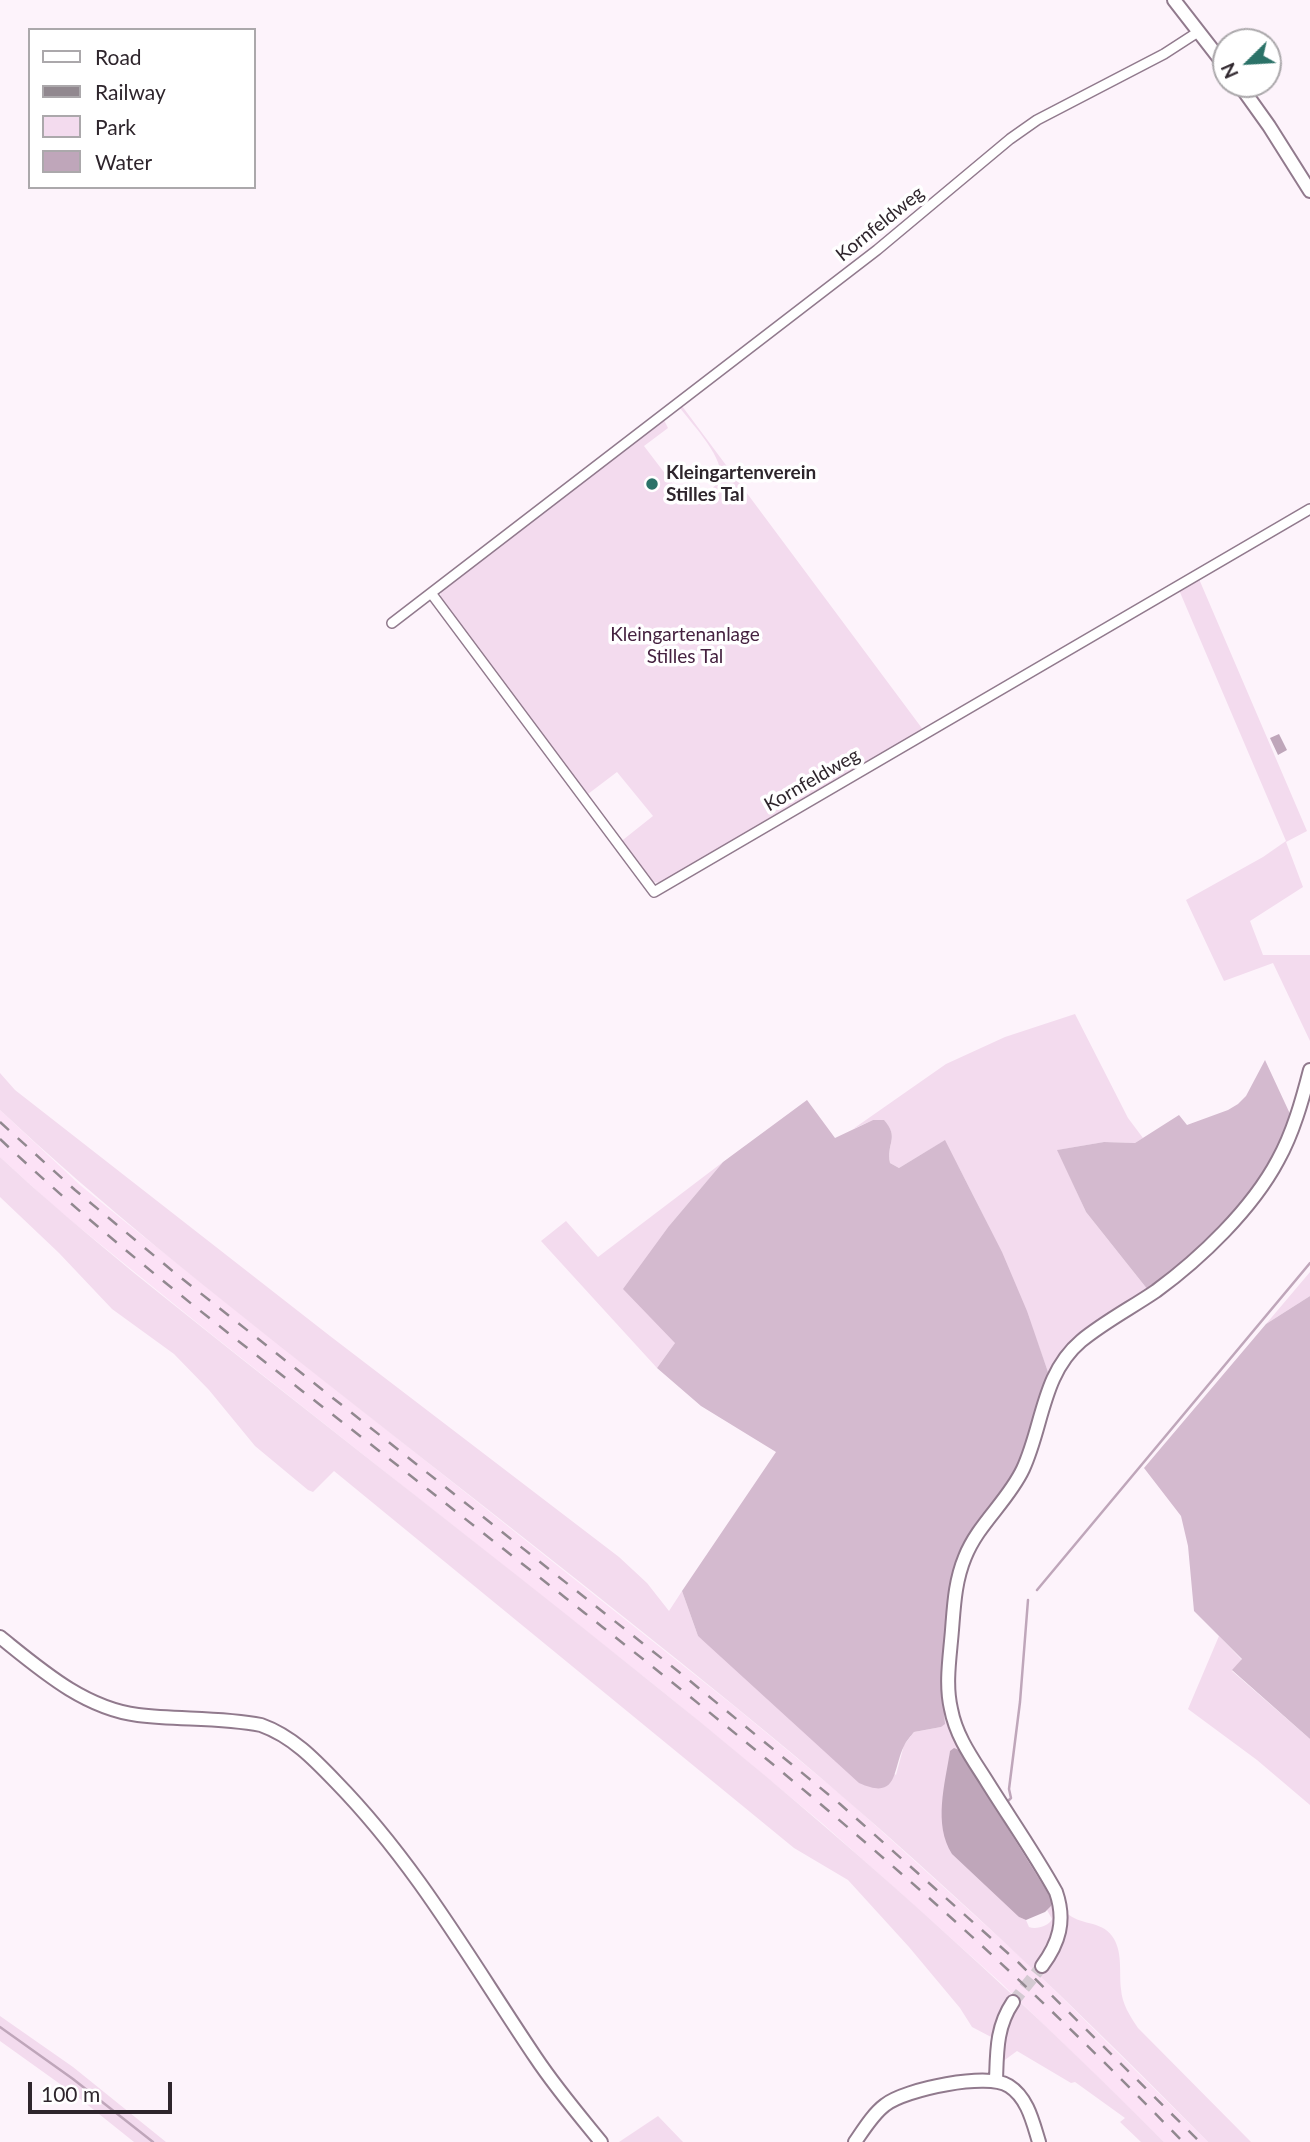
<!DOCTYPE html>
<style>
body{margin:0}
#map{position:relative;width:1310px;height:2142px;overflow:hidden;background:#fdf3fb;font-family:Lato,sans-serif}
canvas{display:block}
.legend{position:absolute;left:28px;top:28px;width:228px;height:161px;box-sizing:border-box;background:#fff;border:2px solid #aba8ab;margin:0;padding:9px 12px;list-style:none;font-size:21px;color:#2e252c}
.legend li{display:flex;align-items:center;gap:14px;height:35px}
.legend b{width:35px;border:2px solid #aba8ab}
.north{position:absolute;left:1212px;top:28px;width:70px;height:70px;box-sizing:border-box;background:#fff;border:2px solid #aba8ab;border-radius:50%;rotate:246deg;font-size:19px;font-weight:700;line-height:28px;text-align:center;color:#2e252c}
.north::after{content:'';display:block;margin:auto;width:24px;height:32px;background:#2b7268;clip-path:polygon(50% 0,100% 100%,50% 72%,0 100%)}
.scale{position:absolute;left:28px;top:2082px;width:144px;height:32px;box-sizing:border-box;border:4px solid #2e252c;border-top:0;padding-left:9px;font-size:21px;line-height:24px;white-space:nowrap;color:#2e252c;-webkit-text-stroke:5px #fff;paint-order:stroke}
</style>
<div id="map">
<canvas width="1310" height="2142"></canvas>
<ul class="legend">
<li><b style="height:9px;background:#fff"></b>Road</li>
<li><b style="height:9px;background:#91888f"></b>Railway</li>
<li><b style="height:19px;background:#f3dbee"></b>Park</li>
<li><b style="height:19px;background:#bfa6ba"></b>Water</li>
</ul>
<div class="north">N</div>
<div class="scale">100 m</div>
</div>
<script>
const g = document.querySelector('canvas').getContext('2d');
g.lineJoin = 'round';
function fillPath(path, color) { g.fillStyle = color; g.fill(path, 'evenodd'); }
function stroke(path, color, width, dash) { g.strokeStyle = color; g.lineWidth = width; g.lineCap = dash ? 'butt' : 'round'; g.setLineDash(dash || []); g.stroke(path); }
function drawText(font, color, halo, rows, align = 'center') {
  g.font = font + ' Lato,sans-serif'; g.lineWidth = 7; g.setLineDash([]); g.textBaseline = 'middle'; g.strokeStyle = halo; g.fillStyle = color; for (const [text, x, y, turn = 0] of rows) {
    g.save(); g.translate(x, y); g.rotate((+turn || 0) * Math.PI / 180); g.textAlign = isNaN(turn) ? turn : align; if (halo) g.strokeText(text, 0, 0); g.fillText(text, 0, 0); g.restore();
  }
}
const built = new Path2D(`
 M 0,1110 L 80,1185 L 134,1229 L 734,1706 L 845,1798 L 1023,1959 L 1208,2142 L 1164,2142 L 1000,1982 L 823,1824 L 668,1696 L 211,1334 L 58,1210 L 0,1157 Z`);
const green = new Path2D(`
 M 682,406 L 924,731 L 663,883 L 651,882 L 619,843 L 653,816 L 617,772 L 588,794 L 617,833 L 614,834 L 440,599 L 441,592 L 446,586 L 664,420 L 668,428 L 644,446 L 689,505 C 698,499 714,490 719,480 C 728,461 691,423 680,408 Z
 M 1199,579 L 1307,831 L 1286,842 L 1303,887 L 1250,921 L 1263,955 L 1310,955 L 1310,1041 L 1273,963 L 1224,981 L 1186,900 L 1263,857 L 1286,841 L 1179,590 Z
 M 1075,1014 L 1128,1118 L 1143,1138 L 1135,1143 L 1104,1142 L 1058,1150 L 1086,1212 L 1148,1290 L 1048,1372 C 1020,1291 986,1215 944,1141 L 899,1168 L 890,1163 C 886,1143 900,1138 884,1121 L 873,1120 L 853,1129 L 946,1064 L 1005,1037 Z
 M 0,1073 L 15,1090 L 330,1336 L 619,1557 L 647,1583 L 669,1611 L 682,1591 L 698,1636 L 896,1775 L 904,1745 L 914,1732 L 941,1727 L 946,1719 L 958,1744 L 1052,1895 L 1057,1925 L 1036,1962 L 1045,1970 C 1061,1951 1066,1936 1066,1912 C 1079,1926 1101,1920 1112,1936 C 1123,1951 1119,1971 1121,1989 C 1122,2004 1130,2016 1138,2028 L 1251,2142 L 1208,2142 C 1057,1988 900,1840 732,1704 C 596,1593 457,1486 319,1377 C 210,1291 101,1205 0,1110 ZM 950,1751 L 959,1751 L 1051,1906 L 1047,1910 L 1052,1919 C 1049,1926 1036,1930 1029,1927 L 1026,1920 L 1019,1917 L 942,1820 Z
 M 0,1157 C 86,1237 179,1309 271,1382 C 404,1487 537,1590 668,1696 C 842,1836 1007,1984 1164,2142 L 1141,2142 L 1120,2122 L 1125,2118 L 1075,2082 L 1071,2083 L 1017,2051 L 1002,2062 L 1007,2000 L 997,2016 L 993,2038 L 972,2027 L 960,2008 L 909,1947 L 848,1880 L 794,1848 L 334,1471 L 313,1492 L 308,1490 L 255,1446 L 209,1390 L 174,1354 L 112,1309 L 59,1253 L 0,1197 Z
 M 723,1162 L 669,1226 L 675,1343 L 657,1368 L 541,1241 L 566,1221 L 598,1257 Z
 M 1310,1272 L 1310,1296 L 1266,1324 Z
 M 1219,1636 L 1242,1660 L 1232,1671 L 1310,1739 L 1310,1805 L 1257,1760 L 1188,1709 Z
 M 0,2016 L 73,2067 L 166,2142 L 134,2142 L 74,2094 L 0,2041 Z
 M 658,2116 L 683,2142 L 619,2142 Z`);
const forest = new Path2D(`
 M 1265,1060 L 1291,1116 C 1264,1191 1209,1242 1148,1290 L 1086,1212 L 1057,1150 L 1104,1142 L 1135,1143 L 1179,1115 L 1187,1125 L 1228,1110 L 1238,1104 L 1246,1096 Z
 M 807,1100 L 835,1138 L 873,1120 L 884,1120 C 900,1138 886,1143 890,1163 L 899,1168 L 945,1140 L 1002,1252 L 1027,1311 L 1048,1372 L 1022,1459 L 1006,1489 L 970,1536 L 943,1692 L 945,1724 L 941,1727 L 914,1732 C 911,1736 906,1741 904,1746 C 892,1770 899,1801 859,1783 L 698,1636 L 682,1591 L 776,1452 L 701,1406 L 657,1368 L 675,1343 L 623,1289 L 669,1226 L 723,1162 Z
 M 1310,1296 L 1310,1739 L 1232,1670 L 1242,1659 L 1194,1611 L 1188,1546 L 1181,1516 L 1144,1468 L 1266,1324 Z`);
const water = new Path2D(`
 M 1279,734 L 1287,750 L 1278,755 L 1270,738 Z
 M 954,1748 L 959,1750 L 1051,1898 L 1051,1906 L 1045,1912 L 1026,1920 L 1019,1917 L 952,1854 C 933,1824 945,1784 950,1751 Z`);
const stream = new Path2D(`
 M 1037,1590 L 1310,1263
 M 1006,1803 L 1011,1798 L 1009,1789 L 1020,1702 L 1028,1600
 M 0,2027 L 73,2079 L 153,2142`);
const secondaryTunnel = new Path2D(`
 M 1013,2002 L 1042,1966`);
const street = new Path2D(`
 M 431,593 L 654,892 L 1310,509
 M 392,623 L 877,250 L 1010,139 L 1037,120 L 1164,54 L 1198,32`);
const secondary = new Path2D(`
 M 1174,0 L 1226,67
 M 1239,84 L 1269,126 L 1310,191
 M 0,1637 C 41,1670 84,1708 138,1715 C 179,1720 221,1717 261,1725 C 292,1736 314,1759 336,1782 C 417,1865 472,1963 536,2058 C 556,2088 579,2115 601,2142
 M 1042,1966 C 1059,1943 1066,1921 1056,1892 C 1035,1854 1009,1817 986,1780 C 972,1758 956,1736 951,1709 C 945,1684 950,1656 952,1630 C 954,1605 955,1581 965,1557 C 978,1524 1008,1501 1023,1469 C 1043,1426 1042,1374 1081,1341 C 1104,1322 1131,1308 1156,1291 C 1201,1258 1252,1209 1278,1160 C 1293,1133 1302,1101 1310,1070
 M 996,2081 C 997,2052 996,2027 1013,2002
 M 855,2142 C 864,2129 873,2114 885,2105 C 905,2089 988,2072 1009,2086 C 1028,2098 1033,2123 1039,2142`);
const rail = new Path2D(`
 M 0,1122 L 75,1190 L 175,1273 L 684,1676 L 840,1804 L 1019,1963 L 1200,2142
 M 0,1139 C 130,1262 276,1369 416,1480 C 575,1606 736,1729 889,1863 C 991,1951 1089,2045 1183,2142`);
const markers = [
 [652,484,7,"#2b7268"]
];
const streetNames = [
 ["Kornfeldweg",880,224,-39],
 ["Kornfeldweg",812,780,-30]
];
const poiNames = [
 ["Kleingartenverein",666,473],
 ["Stilles Tal",666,495]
];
const parkNames = [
 ["Kleingartenanlage",685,635],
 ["Stilles Tal",685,657]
];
fillPath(built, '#fce2f6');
fillPath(green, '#f3dbee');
fillPath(forest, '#d4bacf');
fillPath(water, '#bfa6ba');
stroke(stream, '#bfa6ba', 2.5);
stroke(secondaryTunnel, '#d4cad2', 12, [12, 6]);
stroke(street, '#917a8d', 12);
stroke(secondary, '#917a8d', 16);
stroke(street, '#fff', 9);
stroke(secondary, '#fff', 12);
stroke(rail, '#91888f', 2.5, [12, 12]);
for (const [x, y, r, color] of markers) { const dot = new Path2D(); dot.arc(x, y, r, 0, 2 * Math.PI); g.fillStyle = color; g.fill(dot); stroke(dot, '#fff', 2.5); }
drawText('19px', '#2e252c', '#fff', streetNames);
drawText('bold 19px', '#2e252c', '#fff', poiNames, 'left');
drawText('19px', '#452240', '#fff', parkNames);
</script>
